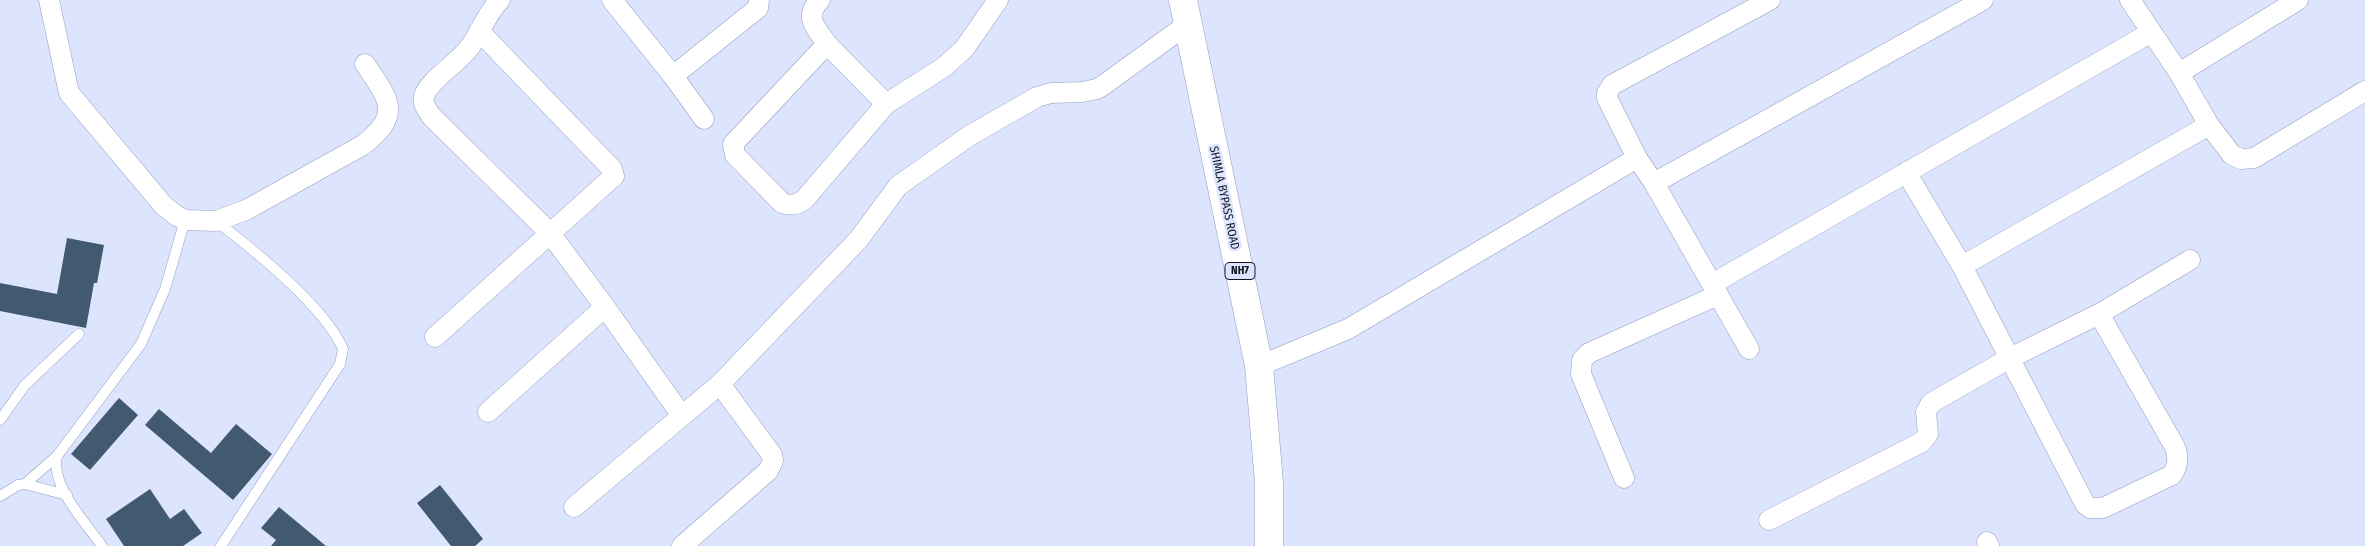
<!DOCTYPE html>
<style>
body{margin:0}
canvas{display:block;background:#dce4fe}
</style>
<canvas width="2365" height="546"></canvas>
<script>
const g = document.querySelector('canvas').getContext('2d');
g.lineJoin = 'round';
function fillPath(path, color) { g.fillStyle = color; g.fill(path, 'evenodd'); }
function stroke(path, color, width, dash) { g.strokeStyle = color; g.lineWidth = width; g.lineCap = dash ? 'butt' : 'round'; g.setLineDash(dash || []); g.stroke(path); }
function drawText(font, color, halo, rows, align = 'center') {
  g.font = font + ' "Fira Sans Condensed",sans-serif'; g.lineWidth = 5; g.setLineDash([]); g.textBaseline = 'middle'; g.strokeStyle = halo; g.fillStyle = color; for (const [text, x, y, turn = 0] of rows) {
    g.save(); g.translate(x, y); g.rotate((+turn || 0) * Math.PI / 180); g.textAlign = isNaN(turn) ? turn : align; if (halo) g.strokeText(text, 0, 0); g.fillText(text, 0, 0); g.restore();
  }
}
const building = new Path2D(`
 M 67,238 L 104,245 L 97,283 L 94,283 L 86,328 L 0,311 L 0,283 L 57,294 Z
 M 119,398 L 138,415 L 90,470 L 71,454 Z
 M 159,409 L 211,453 L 236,424 L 272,454 L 233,500 L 145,425 Z
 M 440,485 L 483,539 L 475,546 L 451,546 L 417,503 Z
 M 150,489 L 170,519 L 184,509 L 202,533 L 183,546 L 124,546 L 106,519 Z
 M 279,507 L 326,546 L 271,546 L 276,540 L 261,528 Z`);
const service = new Path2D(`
 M 216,221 C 254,250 324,306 343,349 L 340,364 L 221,546
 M 0,420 L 25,385 L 79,334
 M 25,484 L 57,456
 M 0,496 L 18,485 L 25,484 L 67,495
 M 102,546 C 86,523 50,486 57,456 L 141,344 L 165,289 L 185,220`);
const minor = new Path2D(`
 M 49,0 L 69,93 L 164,206 L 177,216 L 185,220 L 216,221 L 246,210 L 363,145 C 403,114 389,100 365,64
 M 612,0 L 673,76 L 704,119
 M 820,0 C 803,18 816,27 827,44 L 733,144 L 735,155 L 782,203 C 791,206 797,205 804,200 L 886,104 L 944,67 L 964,49 L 998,0
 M 2130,0 L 2179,73 L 2209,125 L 2232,155 L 2241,159 L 2254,158 L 2365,91
 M 827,44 L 886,104
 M 2179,73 L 2298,0
 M 673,76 L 758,8 L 759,0
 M 1654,183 L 1983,0
 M 1962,266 L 2209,125
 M 1712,284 L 2150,33
 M 2099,314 L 2190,260
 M 435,337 L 614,176 L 612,169 L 479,31
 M 1749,349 L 1654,183 L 1637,158 L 1607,98 L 1607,93 L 1612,85 L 1770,0
 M 1259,366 L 1348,329 L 1637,158
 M 488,412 L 605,307 L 549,232 L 432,117 C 428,111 422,105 424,96 C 429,80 458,63 469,48 C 481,32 486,14 500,0
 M 682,416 L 720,384 L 859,239 L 898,186 L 969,136 L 1037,97 L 1051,93 L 1082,92 L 1097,89 L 1105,84 L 1189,23
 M 1624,478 L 1581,374 L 1582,360 L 1589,353 L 1718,295
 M 574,507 L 682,416 L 605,307
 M 1769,520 L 1922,442 L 1928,434 L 1926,412 L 1931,403 L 2010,358 L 2099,314 L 2175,447 C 2179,457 2178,466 2172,475 L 2103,508 L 2090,508 L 2085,504 L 1962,266 L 1906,172
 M 1987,542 L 1989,546
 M 682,546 L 768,471 L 773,461 L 772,455 L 720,384`);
const trunk = new Path2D(`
 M 1183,0 L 1259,366 L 1269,483 L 1269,546`);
const shields = [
 [1240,271,30]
];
const shieldNames = [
 ["NH7",1240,271]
];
const streetNames = [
 ["SHIMLA BYPASS ROAD",1224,198,78]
];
fillPath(building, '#425a6f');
stroke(service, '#949dbb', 11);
stroke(minor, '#949dbb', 21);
stroke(trunk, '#949dbb', 29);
stroke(service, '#fff', 10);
stroke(minor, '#fff', 20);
stroke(trunk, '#fff', 28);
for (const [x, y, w] of shields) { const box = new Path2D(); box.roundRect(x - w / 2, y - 8.5, w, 17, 4); g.fillStyle = '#dce4fe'; g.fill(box); stroke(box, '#121520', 1); }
drawText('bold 11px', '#121520', null, shieldNames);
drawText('12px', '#121520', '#dce4fe', streetNames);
</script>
